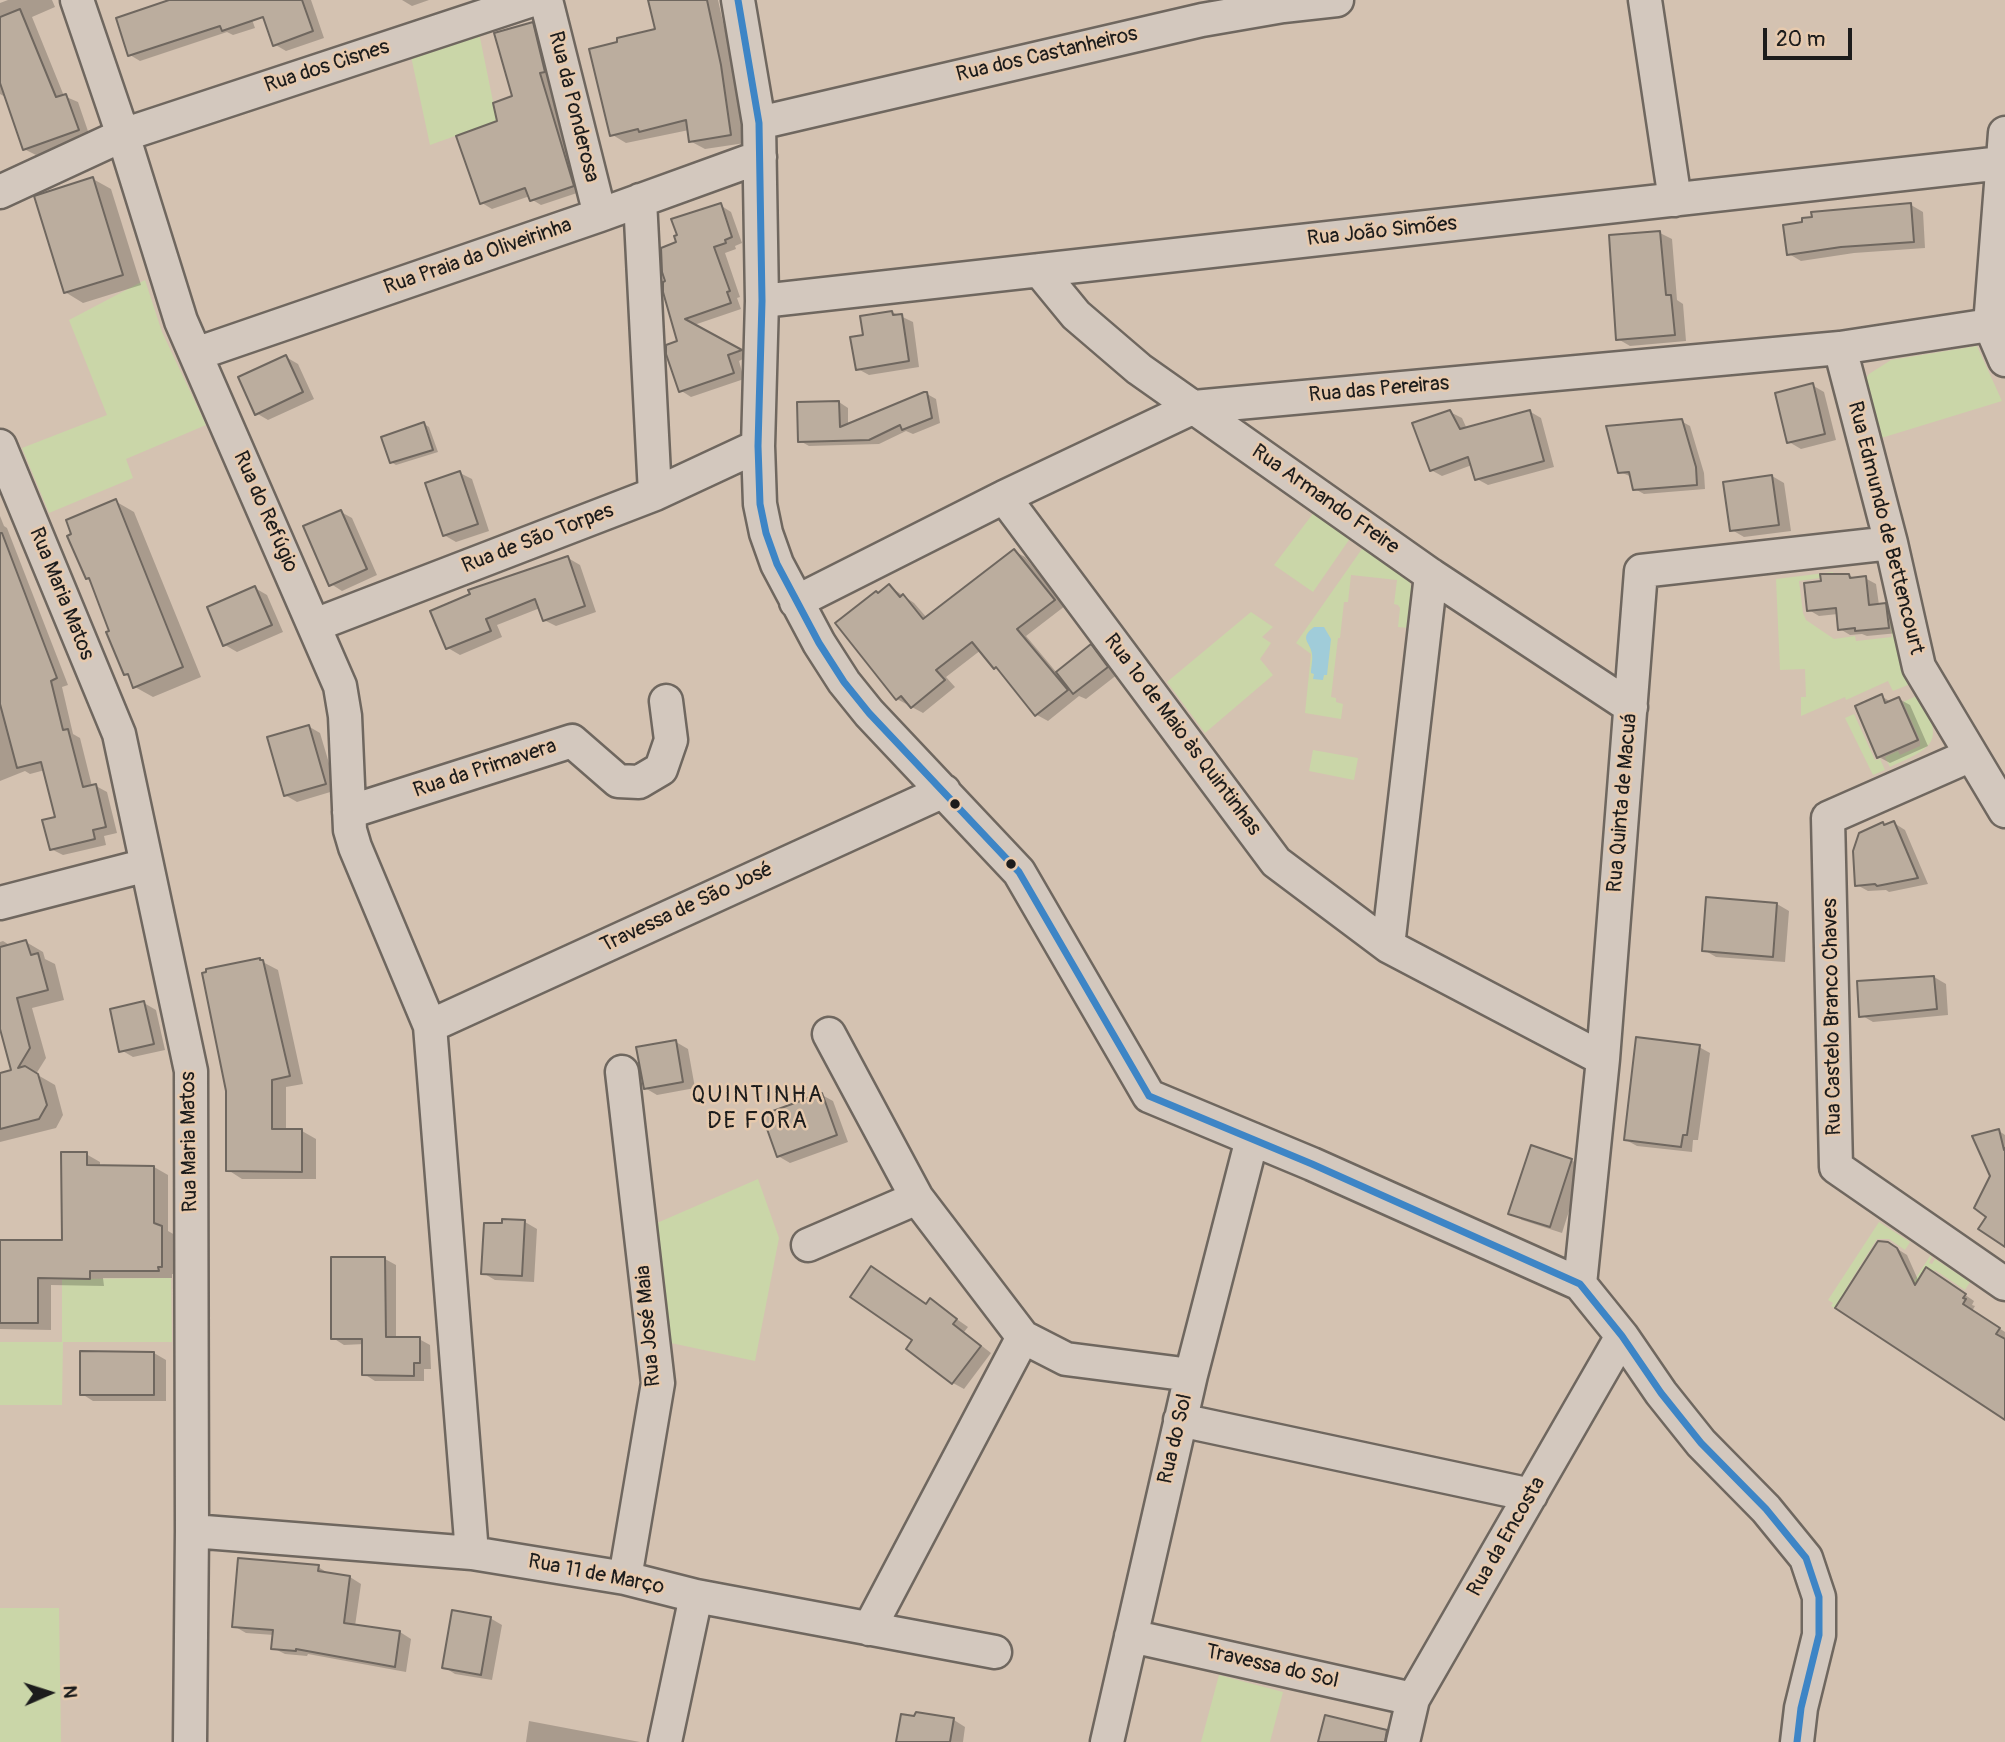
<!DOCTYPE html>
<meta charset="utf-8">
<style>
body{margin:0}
#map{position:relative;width:2005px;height:1742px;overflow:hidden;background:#d4c2b1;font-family:Pangolin,sans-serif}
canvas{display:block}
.north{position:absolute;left:14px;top:1658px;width:70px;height:70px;-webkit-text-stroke:5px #e6c9ad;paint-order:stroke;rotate:87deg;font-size:19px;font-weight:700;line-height:28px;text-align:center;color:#1c1c1c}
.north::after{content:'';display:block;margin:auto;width:24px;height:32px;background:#1c1c1c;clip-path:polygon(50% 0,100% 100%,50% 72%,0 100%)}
.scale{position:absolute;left:1763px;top:28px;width:89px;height:32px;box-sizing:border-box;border:4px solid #1c1c1c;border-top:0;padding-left:9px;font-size:21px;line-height:24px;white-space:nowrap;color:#1c1c1c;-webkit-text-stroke:5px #e6c9ad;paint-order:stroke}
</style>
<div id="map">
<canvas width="2005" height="1742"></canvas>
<div class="north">N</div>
<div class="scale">20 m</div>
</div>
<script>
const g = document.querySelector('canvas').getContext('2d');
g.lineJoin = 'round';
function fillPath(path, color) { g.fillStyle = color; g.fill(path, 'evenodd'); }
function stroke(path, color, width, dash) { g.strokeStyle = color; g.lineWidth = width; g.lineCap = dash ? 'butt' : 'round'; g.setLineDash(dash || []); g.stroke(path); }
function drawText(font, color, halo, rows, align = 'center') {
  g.font = font + ' Pangolin,sans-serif'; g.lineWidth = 5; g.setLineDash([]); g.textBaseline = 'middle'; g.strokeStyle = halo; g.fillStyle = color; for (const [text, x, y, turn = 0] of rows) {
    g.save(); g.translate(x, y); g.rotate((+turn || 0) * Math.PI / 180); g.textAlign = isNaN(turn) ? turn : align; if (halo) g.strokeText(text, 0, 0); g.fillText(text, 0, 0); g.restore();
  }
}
const green = new Path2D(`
 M 477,23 L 497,121 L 430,145 L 409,47 Z
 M 145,280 L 162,332 L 206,425 L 126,459 L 133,478 L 49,513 L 22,448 L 107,415 L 69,320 Z
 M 1977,346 L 2002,401 L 1878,439 L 1863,383 L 1869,374 L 1891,360 Z
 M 1315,511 L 1351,537 L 1313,592 L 1274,565 Z
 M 1364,546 L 1409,578 L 1412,593 L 1408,628 L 1398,627 L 1400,608 L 1398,605 L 1394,604 L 1397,580 L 1351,575 L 1348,602 L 1344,602 L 1340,638 L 1338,638 L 1331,697 L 1336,698 L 1336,702 L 1343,704 L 1341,719 L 1305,713 L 1311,654 L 1296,643 Z
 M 1833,572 L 1834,576 L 1799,581 L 1803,613 L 1806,620 L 1834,639 L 1855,636 L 1856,641 L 1892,637 L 1888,606 L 1897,636 L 1915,682 L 1893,691 L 1888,681 L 1846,700 L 1845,697 L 1801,716 L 1801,697 L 1806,697 L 1805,669 L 1780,670 L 1776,579 Z
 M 1251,612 L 1273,627 L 1262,637 L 1271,643 L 1260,659 L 1273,675 L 1205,733 L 1167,682 Z
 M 1921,694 C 1943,744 1936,746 1890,767 L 1885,757 L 1898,751 L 1900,755 L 1920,746 L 1920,740 L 1903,702 Z
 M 1854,714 L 1875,760 L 1880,759 L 1885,770 L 1873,775 L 1845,718 Z
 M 1313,750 L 1358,758 L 1354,780 L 1309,771 Z
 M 758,1179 L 779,1238 L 755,1361 L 671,1343 L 657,1223 Z
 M 1879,1222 L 1910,1242 L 1905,1250 L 1889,1239 L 1877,1239 L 1845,1290 L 1879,1313 L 1862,1311 L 1855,1321 L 1831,1306 L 1833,1303 L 1828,1300 Z
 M 1930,1256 L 1932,1257 L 1929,1263 L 1932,1264 L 1935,1259 L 1970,1282 L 1965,1290 L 1935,1270 L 1899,1325 L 1890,1318 Z
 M 171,1278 L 172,1342 L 63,1342 L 62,1405 L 0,1405 L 0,1342 L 62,1342 L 62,1279 Z
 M 0,1608 L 59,1608 L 61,1742 L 0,1742 Z
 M 1219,1675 L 1283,1692 L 1270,1742 L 1201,1742 Z`);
const water = new Path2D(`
 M 1314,627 L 1324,627 L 1331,639 L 1327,675 L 1324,675 L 1323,680 L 1313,679 L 1314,674 L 1311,673 C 1311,667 1313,660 1312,654 C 1311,642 1298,639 1314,627 Z`);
const shadow = new Path2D(`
 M 8,0 L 52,0 L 55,7 L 32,17 L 64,96 L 78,102 L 90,137 L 36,155 L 24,149 L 7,98 L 0,94 L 0,3 Z
 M 183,0 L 245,0 L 255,28 L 233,35 L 227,32 L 140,61 L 130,55 Z
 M 259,0 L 311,0 L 324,38 L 286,51 L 274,44 Z
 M 402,0 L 429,0 L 412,6 Z
 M 650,0 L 718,0 L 735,75 L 745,143 L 705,149 L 690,141 L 689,130 L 626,143 L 611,134 L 657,30 Z
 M 532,24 L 543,30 L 554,77 L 549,79 L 583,191 L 541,205 L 531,199 L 530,196 L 492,209 L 482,203 L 499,122 L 514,97 Z
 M 93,179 L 111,189 L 141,285 L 83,303 L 65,292 Z
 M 720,205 L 731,212 L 742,243 L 735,246 L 736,249 L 725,253 L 740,297 L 737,298 L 741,309 L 694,325 L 751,355 L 739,361 L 744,379 L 691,397 L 680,390 L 678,243 Z
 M 1911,205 L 1923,212 L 1925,248 L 1854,253 L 1801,261 L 1789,254 Z
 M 1660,233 L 1672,239 L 1677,300 L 1683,304 L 1686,341 L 1630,346 L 1618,339 Z
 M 892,312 L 913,322 L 919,367 L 869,375 L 858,369 L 865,337 Z
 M 286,357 L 298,364 L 314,399 L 268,420 L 256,413 Z
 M 1812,385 L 1824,392 L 1836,440 L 1801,449 L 1789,442 Z
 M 927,394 L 936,399 L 940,423 L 913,434 L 906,431 L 879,444 L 809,446 L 800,441 L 839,402 L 848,408 L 848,425 Z
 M 1529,411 L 1541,418 L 1554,467 L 1488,485 L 1477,479 L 1472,465 L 1442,476 L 1431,470 L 1450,412 L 1462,418 L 1467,429 Z
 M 1681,421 L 1690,426 L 1704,473 L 1705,489 L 1644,494 L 1635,489 L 1632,477 L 1620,472 Z
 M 424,424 L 429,427 L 438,452 L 396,465 L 391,462 Z
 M 460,473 L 472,479 L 489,531 L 456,542 L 444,535 Z
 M 1772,476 L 1784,483 L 1791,531 L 1744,537 L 1732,530 Z
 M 115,501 L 134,512 L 201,677 L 153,697 L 135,687 L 131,678 L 125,674 L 93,581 L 87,578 Z
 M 341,512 L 352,518 L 377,575 L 342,591 L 331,584 Z
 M 0,516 L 4,526 L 7,528 L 68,685 L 62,687 L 73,734 L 80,738 L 92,786 L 96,786 L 107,792 L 117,833 L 104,836 L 106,845 L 63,855 L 51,849 L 57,818 L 45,770 L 30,774 L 25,771 L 0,781 Z
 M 1014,551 L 1025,557 L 1065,606 L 1026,636 L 1057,673 L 1091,647 L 1103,653 L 1118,674 L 1086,699 L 1079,696 L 1048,721 L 1037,715 L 981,650 L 946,677 L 955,687 L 923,713 L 897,699 L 879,594 L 889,586 L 914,603 L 927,618 Z
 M 568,558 L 580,565 L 596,612 L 556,626 L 544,620 L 540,608 L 497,625 L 502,637 L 460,655 L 448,648 L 433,611 Z
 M 1849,575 L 1855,579 L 1865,578 L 1876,584 L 1879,605 L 1885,604 L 1896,611 L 1898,633 L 1867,636 L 1862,634 L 1850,635 L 1840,629 L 1838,614 L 1819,616 L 1809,610 Z
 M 255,588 L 267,595 L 283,632 L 237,652 L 225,645 Z
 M 1881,696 L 1891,702 L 1899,699 L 1910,705 L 1928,746 L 1890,763 L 1879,757 Z
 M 308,726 L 320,733 L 337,790 L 297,802 L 285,795 Z
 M 1894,823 L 1905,830 L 1928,884 L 1889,892 L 1886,890 L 1868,891 L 1857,885 L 1883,824 L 1887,826 Z
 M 1777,904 L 1789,911 L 1785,962 L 1716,957 L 1704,950 Z
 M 3,941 L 11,946 L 26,942 L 43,952 L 45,959 L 55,964 L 64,1000 L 32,1008 L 46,1058 L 36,1074 L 55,1085 L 63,1115 L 56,1128 L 0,1142 L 0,1075 L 13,1071 L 2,1029 L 0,1029 L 0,942 Z
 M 259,960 L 278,970 L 303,1084 L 286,1087 L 286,1131 L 302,1131 L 316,1139 L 316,1179 L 242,1179 L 228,1170 Z
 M 1934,977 L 1946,984 L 1948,1015 L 1873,1022 L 1861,1015 Z
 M 144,1003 L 156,1010 L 165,1050 L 133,1057 L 121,1050 Z
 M 676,1042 L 688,1049 L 695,1088 L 657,1095 L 645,1088 Z
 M 1699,1047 L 1710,1053 L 1698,1140 L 1693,1140 L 1692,1152 L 1637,1146 L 1626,1140 Z
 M 822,1095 L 833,1101 L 848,1142 L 790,1163 L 778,1156 Z
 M 1999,1131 L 2005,1135 L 2005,1245 L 1988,1216 Z
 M 86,1154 L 100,1162 L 100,1167 L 154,1167 L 168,1175 L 168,1231 L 175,1235 L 175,1274 L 172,1274 L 172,1278 L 103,1278 L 104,1286 L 51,1285 L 51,1330 L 0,1329 L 0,1241 L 64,1242 Z
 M 1571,1160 L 1583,1167 L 1562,1233 L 1522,1220 L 1510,1213 Z
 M 503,1221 L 525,1222 L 537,1229 L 534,1282 L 495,1280 L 483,1273 Z
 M 1888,1243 L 1907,1255 L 1919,1282 L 1936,1275 L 1974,1301 L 1972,1305 L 1975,1306 L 1972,1311 L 2005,1332 L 2005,1417 L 1837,1307 Z
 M 385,1259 L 396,1265 L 396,1339 L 419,1339 L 430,1345 L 431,1369 L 424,1369 L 424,1381 L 375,1381 L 364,1374 L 364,1344 L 344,1345 L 333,1338 Z
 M 931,1301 L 968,1327 L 964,1332 L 991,1353 L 964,1389 L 953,1383 L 915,1340 Z
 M 154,1353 L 166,1360 L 166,1401 L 93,1401 L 82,1394 Z
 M 318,1567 L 330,1574 L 350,1577 L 361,1584 L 355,1626 L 400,1632 L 411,1639 L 406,1672 L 308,1654 L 307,1656 L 285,1654 L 273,1648 L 274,1635 L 246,1633 L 234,1626 Z
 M 490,1618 L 502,1625 L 492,1680 L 455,1674 L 444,1667 Z
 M 954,1720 L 965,1727 L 963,1742 L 898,1742 Z
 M 529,1721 L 640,1742 L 526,1742 Z`);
const building = new Path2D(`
 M 169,0 L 302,0 L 313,31 L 273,46 L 263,17 L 222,31 L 220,26 L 128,56 L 116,18 Z
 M 648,0 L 707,0 L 721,65 L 731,135 L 689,142 L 686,120 L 639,132 L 638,129 L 610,136 L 589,49 L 617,42 L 617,38 L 655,29 Z
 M 20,9 L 56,97 L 66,94 L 79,130 L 23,150 L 0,83 L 0,17 Z
 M 533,22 L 545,72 L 540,73 L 574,186 L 530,201 L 525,188 L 480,204 L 456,136 L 497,121 L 493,103 L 512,96 L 494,33 Z
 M 93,177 L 123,275 L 64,293 L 34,196 Z
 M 721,203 L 732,237 L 725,240 L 726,243 L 714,247 L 730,291 L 727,292 L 731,303 L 685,319 L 742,350 L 728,355 L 734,373 L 679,392 L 666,354 L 666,345 L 677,341 L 663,292 L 663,282 L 665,281 L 662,272 L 661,248 L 676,242 L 674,236 L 677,235 L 671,219 Z
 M 1911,203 L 1914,242 L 1841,247 L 1787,255 L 1783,225 L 1802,222 L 1802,218 L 1812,217 L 1811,212 Z
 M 1660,231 L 1666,295 L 1671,295 L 1675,335 L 1616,340 L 1609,235 Z
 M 892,311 L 893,315 L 902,314 L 909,361 L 856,370 L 850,337 L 863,335 L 860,316 Z
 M 286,355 L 303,392 L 255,415 L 238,377 Z
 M 1813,383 L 1825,434 L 1787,443 L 1775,393 Z
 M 924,392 L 927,392 L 932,418 L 902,430 L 900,425 L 869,440 L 798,442 L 797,402 L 839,401 L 840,427 Z
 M 1450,410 L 1460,429 L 1530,410 L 1544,461 L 1475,480 L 1468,457 L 1430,471 L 1412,423 Z
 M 1682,419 L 1696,467 L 1697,485 L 1633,490 L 1629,472 L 1618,473 L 1606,426 Z
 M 424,422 L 433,450 L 390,463 L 381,437 Z
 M 460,471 L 478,524 L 443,536 L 425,483 Z
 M 1772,475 L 1779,525 L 1730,531 L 1723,482 Z
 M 116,499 L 183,667 L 133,688 L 128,674 L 124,675 L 106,632 L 109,631 L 89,578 L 86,579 L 67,536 L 71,534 L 66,520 Z
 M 341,510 L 367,569 L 329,586 L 303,526 Z
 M 0,533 L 2,533 L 57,678 L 51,681 L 63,730 L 68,729 L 83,787 L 96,784 L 106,827 L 93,830 L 95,839 L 50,850 L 42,820 L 55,817 L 41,762 L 17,768 L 0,704 Z
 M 1014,549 L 1055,600 L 1017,629 L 1068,690 L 1035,716 L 996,667 L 994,669 L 972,642 L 936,670 L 945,680 L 911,708 L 901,696 L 896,700 L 835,623 L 876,591 L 878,593 L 889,584 L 900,597 L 903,594 L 923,619 Z
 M 568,556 L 585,606 L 543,621 L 535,599 L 486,619 L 491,631 L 446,649 L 430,611 L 470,594 L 468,590 Z
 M 1820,574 L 1849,574 L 1850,578 L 1866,576 L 1869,605 L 1886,603 L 1889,628 L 1855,631 L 1855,628 L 1838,630 L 1836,608 L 1807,611 L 1804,583 L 1821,581 Z
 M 255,586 L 272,625 L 223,646 L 207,607 Z
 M 1091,644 L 1108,667 L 1073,694 L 1056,672 Z
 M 1882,694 L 1885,703 L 1899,697 L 1918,740 L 1877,758 L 1855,706 Z
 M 309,725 L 326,784 L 284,796 L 267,737 Z
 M 1894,821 L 1918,878 L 1877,886 L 1875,884 L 1855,886 L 1853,851 L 1859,833 L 1883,822 L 1884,825 Z
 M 1706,897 L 1777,903 L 1773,957 L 1702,951 Z
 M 26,940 L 31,955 L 38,953 L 48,990 L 17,998 L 30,1048 L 18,1068 L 25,1066 L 38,1074 L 47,1105 L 39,1119 L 0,1129 L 0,1073 L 11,1070 L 0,1029 L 0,947 Z
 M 260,958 L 260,960 L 263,960 L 290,1076 L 272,1080 L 272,1129 L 302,1129 L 302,1172 L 226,1171 L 226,1091 L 202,973 L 206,972 L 206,969 Z
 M 1934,976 L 1937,1009 L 1859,1017 L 1857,981 Z
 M 144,1001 L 154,1044 L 119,1052 L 110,1009 Z
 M 1636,1037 L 1700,1045 L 1687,1135 L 1683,1135 L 1681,1147 L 1624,1140 Z
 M 676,1040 L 683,1082 L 644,1089 L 636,1047 Z
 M 822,1093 L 837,1135 L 777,1157 L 762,1115 Z
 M 1999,1129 L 2004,1150 L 2005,1148 L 2005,1247 L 1978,1229 L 1986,1217 L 1974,1208 L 1990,1176 L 1972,1136 Z
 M 1531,1145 L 1572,1159 L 1550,1227 L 1508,1214 Z
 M 61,1152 L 87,1152 L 87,1165 L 154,1166 L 154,1223 L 162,1226 L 162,1267 L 158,1267 L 159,1271 L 90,1271 L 90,1279 L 38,1278 L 38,1323 L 0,1323 L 0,1240 L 62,1240 Z
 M 502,1219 L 525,1220 L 522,1276 L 481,1274 L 484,1223 L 502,1223 Z
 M 1878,1241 L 1888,1242 L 1897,1248 L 1915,1285 L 1926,1267 L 1966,1294 L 1963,1298 L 1966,1299 L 1963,1304 L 2000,1328 L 1996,1334 L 2005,1339 L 2005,1420 L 1835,1308 Z
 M 331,1257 L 385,1257 L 386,1337 L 420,1337 L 420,1363 L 414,1363 L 414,1376 L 362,1375 L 362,1339 L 331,1339 Z
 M 871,1266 L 926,1304 L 930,1298 L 957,1319 L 953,1324 L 981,1346 L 952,1384 L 906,1349 L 912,1340 L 850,1297 Z
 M 80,1351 L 154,1352 L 154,1395 L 80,1395 Z
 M 238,1558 L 319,1565 L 318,1571 L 350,1576 L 344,1623 L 400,1631 L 395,1667 L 296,1649 L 296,1651 L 271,1649 L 273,1630 L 232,1627 Z
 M 452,1610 L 491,1617 L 481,1675 L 442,1668 Z
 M 916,1712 L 954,1718 L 950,1742 L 896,1742 L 901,1714 L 914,1716 Z
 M 1325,1715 L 1387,1730 L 1385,1742 L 1318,1742 Z`);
const minor = new Path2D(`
 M 77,0 L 123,135 L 181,321 L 340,686 L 345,716 L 350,830 L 355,847 L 430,1026 L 472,1553
 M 546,0 L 600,215
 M 738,0 L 759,123 L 762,301 L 758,446 L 760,504 L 766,533 L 777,564 L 819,643 L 844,682 L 869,713 L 1019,872 L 1149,1096 L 1312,1164 L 1580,1284 L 1622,1336 L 1661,1393 L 1701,1443 L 1766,1509 L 1806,1558 L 1819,1597 L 1819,1635 L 1801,1708 L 1797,1742
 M 1645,0 L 1675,200
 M 759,123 L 1202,20 L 1283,6 L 1337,0
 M 2005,133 L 1990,325 L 2005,360
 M 0,192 L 123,135 L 532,0
 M 640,200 L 655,494
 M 1039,270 L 1076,315 L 1139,369 L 1431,575 L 1631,707
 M 762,301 L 2002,163
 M 1840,348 L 1891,543 L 1919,667 L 2005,811
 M 196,354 L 600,215 L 760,157
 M 0,446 L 119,734 L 191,1071 L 192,1531 L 190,1742
 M 1004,497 L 1276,862 L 1388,946 L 1603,1059
 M 796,602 L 1004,497 L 1194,407 L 1840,348 L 1990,325 L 2005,325
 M 315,625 L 655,494 L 758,446
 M 1971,755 L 1828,818 L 1836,1167 L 2005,1284
 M 349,812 L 572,741 L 618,781 L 639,782 L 661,769 L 671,740 L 666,701
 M 0,903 L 147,865
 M 1388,946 L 1431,575
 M 430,1026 L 944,791
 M 829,1034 L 917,1198 L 1023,1337 L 1066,1359 L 1191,1375
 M 622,1072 L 658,1383 L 625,1578
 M 808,1245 L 917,1198
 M 1580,1284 L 1603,1059 L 1641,571 L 1891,543
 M 1180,1420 L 1531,1495
 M 192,1531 L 472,1553 L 625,1578 L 696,1596 L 995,1652
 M 869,1629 L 1023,1337
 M 1131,1636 L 1413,1699
 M 665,1742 L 696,1596
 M 1107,1742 L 1191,1375 L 1252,1139
 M 1403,1742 L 1413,1699 L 1622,1336`);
const bus1 = new Path2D(`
 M 738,0 L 759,123 L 762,301 L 758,446 L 760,504 L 766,533 L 777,564 L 819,643 L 844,682 L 869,713 L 1019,872 L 1149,1096 L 1312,1164 L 1580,1284 L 1622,1336 L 1661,1393 L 1701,1443 L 1766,1509 L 1806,1558 L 1819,1597 L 1819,1635 L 1801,1708 L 1797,1742`);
const markers = [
 [955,804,6,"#1c1c1c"],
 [1011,864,6,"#1c1c1c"]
];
const streetNames = [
 ["Rua dos Castanheiros",1047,55,-13],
 ["Rua dos Cisnes",327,67,-18],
 ["Rua da Ponderosa",573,107,76],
 ["Rua João Simões",1382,232,-6],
 ["Rua Praia da Oliveirinha",478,257,-19],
 ["Rua das Pereiras",1379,390,-5],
 ["Rua Armando Freire",1325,500,35],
 ["Rua do Refúgio",265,512,66],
 ["Rua Edmundo de Bettencourt",1885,528,76],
 ["Rua de São Torpes",538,539,-21],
 ["Rua Maria Matos",61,594,68],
 ["Rua 1º de Maio às Quintinhas",1182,735,53],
 ["Rua da Primavera",485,769,-18],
 ["Rua Quinta de Macuá",1623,803,-85],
 ["Travessa de São José",687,908,-25],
 ["Rua Castelo Branco Chaves",1833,1017,-91],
 ["Rua Maria Matos",190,1142,-91],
 ["Rua José Maia",649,1326,-95],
 ["Rua do Sol",1176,1439,-77],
 ["Rua da Encosta",1507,1537,-60],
 ["Rua 11 de Março",596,1575,11],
 ["Travessa do Sol",1272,1667,13]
];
const neighbourhoodNames = [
 ["QUINTINHA",758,1096],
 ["DE FORA",758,1122]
];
fillPath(green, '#cad6a8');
fillPath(water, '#a0ccd9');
fillPath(shadow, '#0003');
fillPath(building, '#bbad9e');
stroke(building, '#6f675f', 2);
stroke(minor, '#6f675f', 37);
stroke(minor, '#d3c8be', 32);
stroke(bus1, '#3d85c6', 7);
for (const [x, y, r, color] of markers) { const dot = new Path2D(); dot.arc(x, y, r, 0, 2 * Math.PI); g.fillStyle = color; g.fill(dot); stroke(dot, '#e6c9ad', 2.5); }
drawText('21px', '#1c1c1c', '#e6c9ad', streetNames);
g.letterSpacing = '2px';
drawText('23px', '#1c1c1c', '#e6c9ad', neighbourhoodNames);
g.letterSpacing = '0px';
</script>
